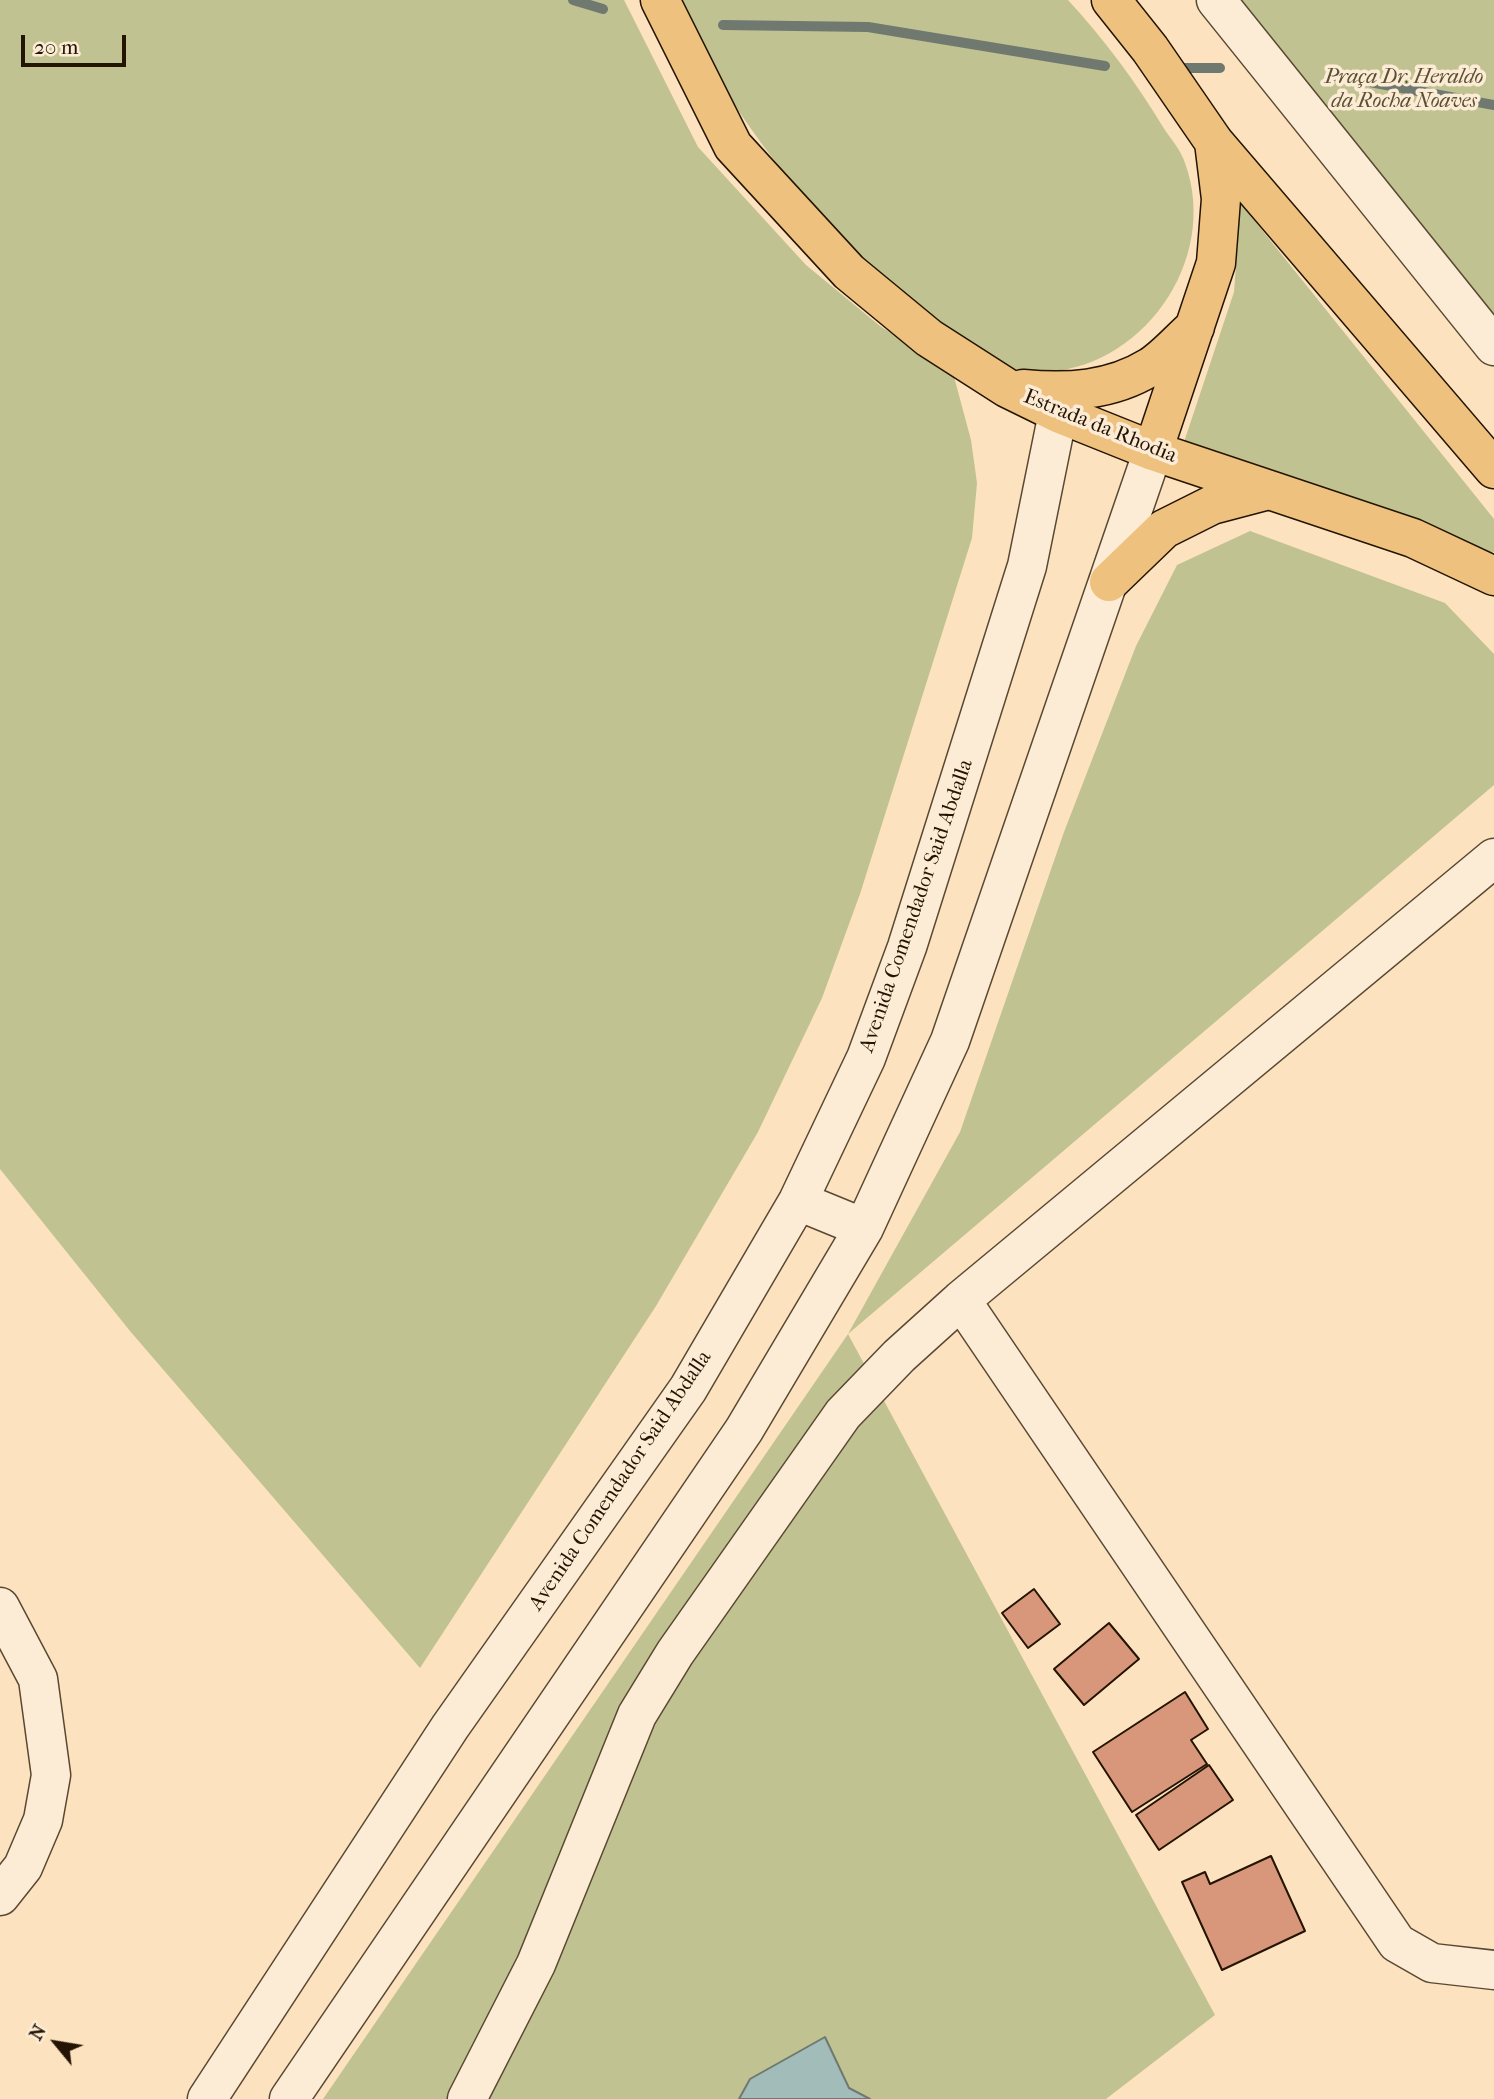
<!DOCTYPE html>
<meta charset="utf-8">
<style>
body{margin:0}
#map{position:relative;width:1494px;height:2099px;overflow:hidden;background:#fce2be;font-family:"IM FELL French Canon",serif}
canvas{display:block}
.north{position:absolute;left:21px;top:2008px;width:70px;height:70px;-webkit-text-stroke:5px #fdecd5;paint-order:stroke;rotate:300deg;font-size:19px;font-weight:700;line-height:28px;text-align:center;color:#231403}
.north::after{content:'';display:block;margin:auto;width:24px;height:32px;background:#231403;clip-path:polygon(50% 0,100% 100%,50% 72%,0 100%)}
.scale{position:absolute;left:21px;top:35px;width:105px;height:32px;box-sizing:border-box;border:4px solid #231403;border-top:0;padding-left:9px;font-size:21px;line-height:24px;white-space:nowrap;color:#231403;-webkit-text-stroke:5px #fdecd5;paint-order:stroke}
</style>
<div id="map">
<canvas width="1494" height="2099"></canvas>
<div class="north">N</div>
<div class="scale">20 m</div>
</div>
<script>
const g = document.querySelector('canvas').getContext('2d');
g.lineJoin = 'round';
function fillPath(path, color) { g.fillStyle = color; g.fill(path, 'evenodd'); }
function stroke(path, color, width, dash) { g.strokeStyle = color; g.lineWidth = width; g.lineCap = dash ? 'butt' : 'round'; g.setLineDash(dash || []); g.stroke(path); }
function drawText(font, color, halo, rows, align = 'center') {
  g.font = font + ' "IM FELL French Canon",serif'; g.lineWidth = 7; g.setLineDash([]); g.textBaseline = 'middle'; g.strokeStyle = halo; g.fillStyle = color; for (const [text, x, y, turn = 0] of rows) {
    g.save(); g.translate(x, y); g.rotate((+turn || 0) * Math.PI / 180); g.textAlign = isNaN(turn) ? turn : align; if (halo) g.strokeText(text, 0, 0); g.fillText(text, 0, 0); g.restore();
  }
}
const green = new Path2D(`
 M 0,0 L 624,0 L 698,147 L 806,265 L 880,326 L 953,373 L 971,440 L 977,483 L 972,538 L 860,894 L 822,998 L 758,1132 L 656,1306 L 420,1668 L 130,1331 L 0,1169 Z
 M 677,0 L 1068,0 C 1104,39 1136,82 1163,127 C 1170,138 1181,150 1185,163 C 1225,273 1119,399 1002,367 C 986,362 958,336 942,324 C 856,261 785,184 727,93 C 709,64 694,31 677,0 Z
 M 1216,0 L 1494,0 L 1494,346 Z
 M 1233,194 L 1494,519 L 1494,552 L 1475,551 L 1184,442 L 1234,292 L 1238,240 Z
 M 1250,531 L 1445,603 L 1494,654 L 1494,785 L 848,1334 L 1215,2015 L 1106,2099 L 870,2099 L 849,2088 L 750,2079 L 739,2099 L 323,2099 L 848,1334 L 960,1132 L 1064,832 L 1136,646 L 1177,565 Z`);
const water = new Path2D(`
 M 825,2037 L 849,2088 L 870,2099 L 739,2099 L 750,2079 Z`);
const stream = new Path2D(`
 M 573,0 L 603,9
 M 723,25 L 868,27 L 1105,66
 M 1180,68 L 1220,68
 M 1332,75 L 1494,105`);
const building = new Path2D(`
 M 1034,1589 L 1060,1624 L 1028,1648 L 1002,1613 Z
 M 1109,1623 L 1139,1659 L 1084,1705 L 1054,1669 Z
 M 1185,1692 L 1208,1729 L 1191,1740 L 1207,1764 L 1132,1812 L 1093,1752 Z
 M 1209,1765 L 1233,1800 L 1159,1850 L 1136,1815 Z
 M 1271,1856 L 1305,1931 L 1222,1970 L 1182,1882 L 1205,1872 L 1210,1884 Z`);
const minor = new Path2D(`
 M 1216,0 L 1494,346
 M 798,1201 L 864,1228
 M 961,1300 L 1397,1943 L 1432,1963 L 1494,1970
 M 0,1607 L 38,1679 L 51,1775 L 43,1820 L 23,1867 L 0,1896
 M 207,2099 L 450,1727 L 688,1389 L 798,1201 L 866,1058 L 907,947 L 1027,566 L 1058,413
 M 289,2099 L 744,1430 L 864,1228 L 950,1041 L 1153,451
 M 467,2099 L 536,1964 L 637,1715 L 675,1653 L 843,1414 L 899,1356 L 961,1300 L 1494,858`);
const major = new Path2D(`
 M 660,0 L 733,146 L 849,272 L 929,338 L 1007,388 L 1058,413 L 1153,451 L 1413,538 L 1494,576
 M 1111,0 L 1150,49 L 1214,142 L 1494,469
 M 1023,389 C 1067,393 1111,391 1150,367 C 1166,357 1180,340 1195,327
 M 1153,451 L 1216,263 L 1221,199 L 1214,142
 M 1109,582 L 1164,529 L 1212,505 L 1269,490`);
const parkNames = [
 ["Praça Dr. Heraldo",1404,78],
 ["da Rocha Noaves",1404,102]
];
const streetNames = [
 ["Estrada da Rhodia",1100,427,22],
 ["Avenida Comendador Said Abdalla",917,906,-71],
 ["Avenida Comendador Said Abdalla",621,1481,-56]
];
fillPath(green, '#c0c391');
fillPath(water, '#a1bcb9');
stroke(water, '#6f7970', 2);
stroke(stream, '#6f7970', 10);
fillPath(building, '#d8967b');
stroke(building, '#231403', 2);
stroke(minor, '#594832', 41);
stroke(major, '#231403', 41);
stroke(minor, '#fdecd5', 38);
stroke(major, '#eec17f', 38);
drawText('italic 21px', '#5a5135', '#fdecd5', parkNames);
drawText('21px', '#231403', '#fdecd5', streetNames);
</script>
